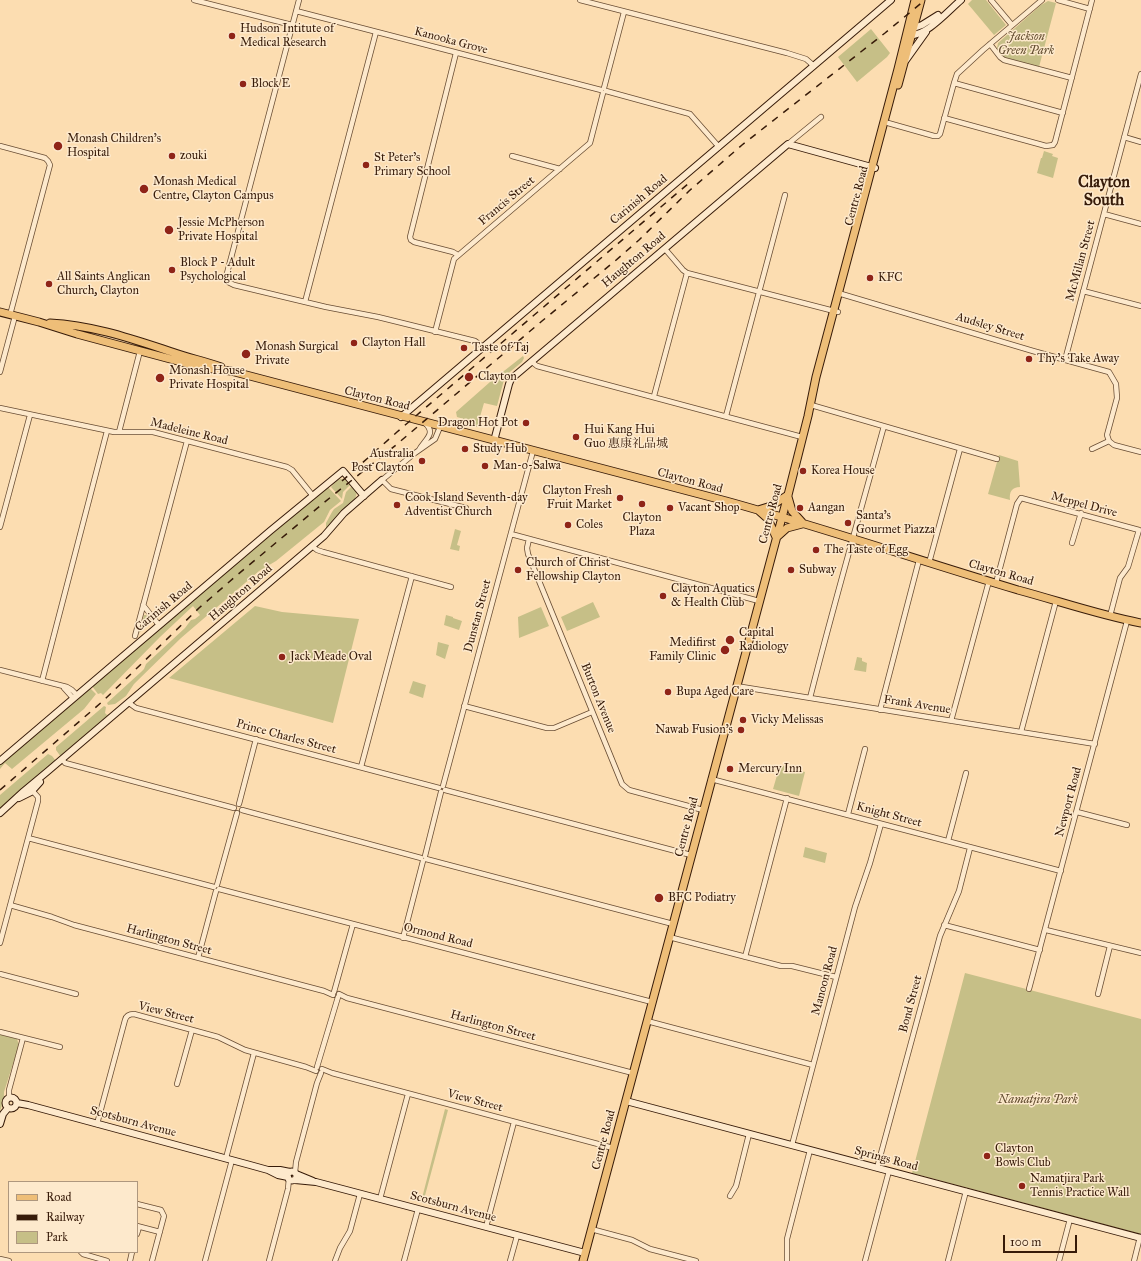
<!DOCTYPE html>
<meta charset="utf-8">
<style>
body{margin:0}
#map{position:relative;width:1141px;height:1261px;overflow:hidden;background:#fcddb1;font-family:"IM FELL Great Primer",serif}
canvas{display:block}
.legend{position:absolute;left:8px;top:1181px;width:130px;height:72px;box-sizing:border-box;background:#fde9cc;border:1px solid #ae977e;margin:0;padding:5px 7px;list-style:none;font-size:12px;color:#371b09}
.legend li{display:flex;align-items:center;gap:8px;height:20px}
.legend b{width:20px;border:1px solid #ae977e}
.scale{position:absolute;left:1003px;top:1235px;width:74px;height:18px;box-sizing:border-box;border:2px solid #371b09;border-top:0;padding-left:5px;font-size:12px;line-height:14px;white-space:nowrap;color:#371b09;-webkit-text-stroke:3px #fde9cc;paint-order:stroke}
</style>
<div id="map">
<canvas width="1141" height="1261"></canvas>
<ul class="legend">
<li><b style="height:5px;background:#eebe78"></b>Road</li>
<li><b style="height:5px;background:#371b09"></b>Railway</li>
<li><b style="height:11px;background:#c6bf87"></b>Park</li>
</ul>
<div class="scale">100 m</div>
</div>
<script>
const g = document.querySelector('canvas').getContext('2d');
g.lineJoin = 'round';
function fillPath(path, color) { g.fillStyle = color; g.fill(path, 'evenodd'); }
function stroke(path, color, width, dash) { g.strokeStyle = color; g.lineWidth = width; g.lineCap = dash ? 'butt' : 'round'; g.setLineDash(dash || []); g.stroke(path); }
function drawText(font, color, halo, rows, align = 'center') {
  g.font = font + ' "IM FELL Great Primer","Noto Serif SC",serif'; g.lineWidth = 3; g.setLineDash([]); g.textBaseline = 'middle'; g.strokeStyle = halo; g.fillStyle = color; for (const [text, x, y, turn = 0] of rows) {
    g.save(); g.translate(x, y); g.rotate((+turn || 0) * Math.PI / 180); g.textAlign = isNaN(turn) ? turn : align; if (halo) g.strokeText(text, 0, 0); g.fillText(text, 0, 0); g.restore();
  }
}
const green = new Path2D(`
 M 972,0 L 986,0 L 1006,25 L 994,35 L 968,4 Z
 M 1048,1 L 1056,3 L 1039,67 L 1006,58 L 1000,54 L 997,48 L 998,43 L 1041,5 Z
 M 871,29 L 890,53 L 887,57 L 857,82 L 838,57 Z
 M 1044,151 L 1053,154 L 1052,156 L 1058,158 L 1053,178 L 1037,173 L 1041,158 L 1042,158 Z
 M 523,356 L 524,358 L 522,362 L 505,376 L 497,406 L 484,403 L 477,427 L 466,424 L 467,420 L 457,417 L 456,412 L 490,382 Z
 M 999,455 L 1018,461 L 1020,487 C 1012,487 1009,492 1010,500 L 988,494 Z
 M 340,479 L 345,479 L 350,485 L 343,492 L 342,499 L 331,487 L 336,481 Z
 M 352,486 L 357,492 L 355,499 L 339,514 L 326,531 L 326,523 L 332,512 L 334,509 L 343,503 L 346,492 Z
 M 328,487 L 341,501 L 330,510 L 324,522 L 276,561 L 259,571 L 181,638 L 134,684 L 126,696 L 115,704 L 108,705 L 107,703 L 141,672 L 144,669 L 146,664 L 185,628 L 191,620 L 195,619 L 200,615 L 193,606 L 160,637 L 103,695 L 101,693 L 98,694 L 92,686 L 125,658 L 127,658 L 126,657 Z
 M 455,529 L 461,531 L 457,545 L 460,546 L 459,551 L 450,549 Z
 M 593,602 L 600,617 L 567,631 L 561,617 Z
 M 255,606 L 282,612 L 359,619 L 333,723 L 169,678 Z
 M 541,607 L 549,626 L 519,638 L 518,617 Z
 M 144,615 L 146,615 L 151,621 L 151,623 L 139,633 Z
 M 446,615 L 453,617 L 453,618 L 462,621 L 459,630 L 444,625 Z
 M 438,642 L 449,645 L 445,659 L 436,655 Z
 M 857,657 L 862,658 L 862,661 L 867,663 L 866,672 L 854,670 Z
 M 413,681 L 426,685 L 423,698 L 409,693 Z
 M 90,688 L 96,694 L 84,709 L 12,769 L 5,763 L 0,769 L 0,764 Z
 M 104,706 L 106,707 L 105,713 L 107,715 L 112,713 L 61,757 L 56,750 L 56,747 Z
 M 48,754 L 52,756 L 56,761 L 0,809 L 0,795 Z
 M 780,765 L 805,772 L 799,796 L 773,789 Z
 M 805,847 L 827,853 L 825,863 L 803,857 Z
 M 965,973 L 1141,1019 L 1141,1234 L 912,1173 Z
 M 0,1034 L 17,1039 L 19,1045 L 4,1092 L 4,1099 L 0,1111 Z
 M 445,1109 L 448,1110 L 423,1203 L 421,1202 Z`);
const street = new Path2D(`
 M 194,0 L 292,25
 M 299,0 L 226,277 L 228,282 L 234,285 L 326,307 L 378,317 L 463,338 L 475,341 L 483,347
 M 580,0 L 787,53 L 806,59 L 814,66
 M 991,0 L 1012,25
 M 1058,0 L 1090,9
 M 296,11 L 601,90
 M 990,44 L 1000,57 L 1004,60 L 1072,78
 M 456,53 L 410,237 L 411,240 L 414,242 L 453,252 L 458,255
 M 954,83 L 1063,113
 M 604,88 L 624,12
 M 606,91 L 690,114 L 719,147
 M 944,118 L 1046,146 L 1053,145 L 1055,142 L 1092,0
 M 888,123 L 934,136 L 938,136 L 940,134 L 954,83 L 957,74 L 983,50 L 1042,0
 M 1124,137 L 1141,142
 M 788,144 L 821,117
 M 0,146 L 45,158 L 48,161 L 50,165 L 10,315
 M 512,156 L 560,169
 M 1104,214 L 1141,224
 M 665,249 L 683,270 L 687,273 L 838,312
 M 1083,291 L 1141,306
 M 838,293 L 1033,351 L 1109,372 L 1116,384 L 1117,398 L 1107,435 L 1109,441 L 1114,445 L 1141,452
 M 305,302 L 376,32
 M 435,332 L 454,259 L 590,143 L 603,93
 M 1065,360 L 1141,74
 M 532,362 L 537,366 L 802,437
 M 0,372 L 15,316
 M 654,396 L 687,273
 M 811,405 L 997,459
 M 0,408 L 114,432 L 153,432 L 287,467 L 292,470 L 313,496
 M 726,416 L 785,195
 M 440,427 L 435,439 L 415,453 L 382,480 L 391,489 L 466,508
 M 119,432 L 140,351
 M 1092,449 L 1109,441
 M 419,450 C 424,440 437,434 425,423
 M 0,527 L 30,415
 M 511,534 L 759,601
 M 529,539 L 527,548 L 528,554 L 622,784 L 629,790 L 703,810
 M 1072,543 L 1081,513
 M 312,546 L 317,550 L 323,552 L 451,587
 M 929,563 L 960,449
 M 996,583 L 1017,504 L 1021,498 L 1139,530 L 1128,567 L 1120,578 L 1110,616
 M 143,605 L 159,625
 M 135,636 L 187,441
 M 0,670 L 67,687 L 72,690 L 77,695
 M 42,681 L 107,431
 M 736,686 L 1095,744
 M 64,688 L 73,698
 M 810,698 C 833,607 859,517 884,426
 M 129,703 L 136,708 L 439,788
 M 464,706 L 547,728 L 554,728 L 592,712
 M 880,710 L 919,560
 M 951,721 L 989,581
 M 1021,732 L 1056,601
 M 62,759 L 65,763 L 234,808
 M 361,767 L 412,576
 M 711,779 L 1061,871
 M 443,786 L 533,451
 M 445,790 L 691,855
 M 239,804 L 256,739
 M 242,810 L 421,858
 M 1077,812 L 1127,825
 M 848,814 L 865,749
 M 28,838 L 214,887
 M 948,841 L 966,773
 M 425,856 L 441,792
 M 426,859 L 673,924
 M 217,885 L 237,813
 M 219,889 L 652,1002
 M 10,905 L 52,917 L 74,925 L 324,991 L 333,995
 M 944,925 L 1040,950
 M 1046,930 L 1141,953
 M 669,937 L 781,966 L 792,966 L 836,977
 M 403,938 L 423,861
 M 0,943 L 38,801 L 38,797 L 30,788
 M 745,957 L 787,798
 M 198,958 L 216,891
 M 0,974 L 76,994
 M 1029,989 L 1127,621
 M 334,992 L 353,924
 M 339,994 L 347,998 L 633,1073
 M 1098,994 L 1110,946
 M 647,1021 L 813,1065
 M 0,1032 L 60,1047
 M 317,1067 L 338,997
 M 322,1069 L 332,1073 L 358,1080 L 613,1148
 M 177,1084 L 192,1030
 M 9,1097 L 9,1090 L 23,1038
 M 97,1124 L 125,1020 C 126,1016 129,1014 134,1014 L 218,1037 L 245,1050 L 306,1067 L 316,1071
 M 792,1145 L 855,907 L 870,863 L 881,824
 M 226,1158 L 254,1053
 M 877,1168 L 940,936 L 959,891 L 970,848
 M 295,1173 L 296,1162 L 317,1083 L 321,1073
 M 730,1196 L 736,1186 L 749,1134
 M 380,1199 L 408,1094
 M 137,1204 L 161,1210 L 164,1216 L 152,1261
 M 137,1226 L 160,1232
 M 486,1227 L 514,1122
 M 591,1229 L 632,1240 L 650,1249 L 696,1261
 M 137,1234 L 139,1227
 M 81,1252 L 83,1254 L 107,1261
 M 0,1259 L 9,1261
 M 130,1261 L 132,1252
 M 205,1261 L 232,1160
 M 269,1261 L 288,1189 L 289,1178
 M 335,1261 L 340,1248 L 350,1231 L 360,1194
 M 404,1261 L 418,1209
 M 510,1261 L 517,1236
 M 787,1261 L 787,1239 L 810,1150
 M 865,1261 L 889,1171
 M 948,1261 L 966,1191
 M 1059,1261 L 1070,1219
 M 1134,1261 L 1140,1237`);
const secondary = new Path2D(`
 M 911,29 L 922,25 L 938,15
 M 908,35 C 925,38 948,11 961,0
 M 906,60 L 926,32
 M 401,417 L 891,0
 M 494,441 L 509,384 L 511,379 L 788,144 L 875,168
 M 0,761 L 270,531 L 343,471 L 364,496
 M 19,798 L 31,792 L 40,782
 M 0,813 L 24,791 L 48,771 L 324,536 L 344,513 L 382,480
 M5.5 1103a5.5 5.5 0 1 1 11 0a5.5 5.5 0 1 1-11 0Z
 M 626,1101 L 1141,1238
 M 17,1103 L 28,1105 L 250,1165 L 268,1170 L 278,1175 L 288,1177
 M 0,1124 L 3,1114 L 8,1108
 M 269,1170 L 280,1170 L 290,1172
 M287.5 1176a4.5 4.5 0 1 1 9 0a4.5 4.5 0 1 1-9 0Z
 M 296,1174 L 313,1181
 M 295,1180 L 316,1182 L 585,1253`);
const primary = new Path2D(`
 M 898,85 L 921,0
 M 0,312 L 39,322 L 77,334 L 204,368 L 231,371 L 726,501 C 824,528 921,561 1018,590 C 1059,601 1099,615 1141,623
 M 50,323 C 92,325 132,339 172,352 C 188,358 205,361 221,367
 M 788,497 L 792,511 L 802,522
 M 758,510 L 771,506 L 788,495
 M 759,511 L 768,519 L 776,537
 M 777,537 L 787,528 L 802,524
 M 583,1261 L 788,495 L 808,416 L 816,377 L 898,69 L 915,0`);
const rail = new Path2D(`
 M 342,481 L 397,432 L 689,183
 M 0,790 L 103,701 L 199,608 L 236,576 L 332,496 L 396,445 L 542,321 L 615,261 L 639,240 L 689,191 L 742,145 L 885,33 L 925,0`);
const markers = [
 [232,36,4,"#8f2418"],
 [243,84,4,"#8f2418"],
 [58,146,5,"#8f2418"],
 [172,156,4,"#8f2418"],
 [366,165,4,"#8f2418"],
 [144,189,5,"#8f2418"],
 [169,230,5,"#8f2418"],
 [172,270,4,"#8f2418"],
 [870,278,4,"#8f2418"],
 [49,284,4,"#8f2418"],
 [354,343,4,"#8f2418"],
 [464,348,4,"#8f2418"],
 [246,354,5,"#8f2418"],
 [1029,359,4,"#8f2418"],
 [469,377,5,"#8f2418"],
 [160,378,5,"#8f2418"],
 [526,423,4,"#8f2418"],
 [576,437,4,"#8f2418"],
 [465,449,4,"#8f2418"],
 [422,461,4,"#8f2418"],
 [485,466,4,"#8f2418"],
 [803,471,4,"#8f2418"],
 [620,498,4,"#8f2418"],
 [642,504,4,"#8f2418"],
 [397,505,4,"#8f2418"],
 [670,508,4,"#8f2418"],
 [800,508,4,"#8f2418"],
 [848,523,4,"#8f2418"],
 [568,525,4,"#8f2418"],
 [816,550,4,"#8f2418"],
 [518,570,4,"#8f2418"],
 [791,570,4,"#8f2418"],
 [663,596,4,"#8f2418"],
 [730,640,5,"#8f2418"],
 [725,650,5,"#8f2418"],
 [282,657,4,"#8f2418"],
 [668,692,4,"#8f2418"],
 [743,720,4,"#8f2418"],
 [741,730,4,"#8f2418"],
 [730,769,4,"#8f2418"],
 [659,898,5,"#8f2418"],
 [987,1156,4,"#8f2418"],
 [1022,1186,4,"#8f2418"]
];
const poiNames = [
 ["Hudson Intitute of",240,29],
 ["Medical Research",240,43],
 ["Block E",251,84],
 ["Monash Children's",67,139],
 ["Hospital",67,153],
 ["zouki",180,156],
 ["St Peter's",374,158],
 ["Primary School",374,172],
 ["Monash Medical",153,182],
 ["Centre, Clayton Campus",153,196],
 ["Jessie McPherson",178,223],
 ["Private Hospital",178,237],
 ["Block P - Adult",180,263],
 ["Psychological",180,277],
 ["All Saints Anglican",57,277],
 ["Church, Clayton",57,291],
 ["KFC",878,278],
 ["Clayton Hall",362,343],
 ["Monash Surgical",255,347],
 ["Private",255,361],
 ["Taste of Taj",472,348],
 ["Thy's Take Away",1037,359],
 ["Monash House",169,371],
 ["Private Hospital",169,385],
 ["Clayton",478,377],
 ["Dragon Hot Pot",518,423,"right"],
 ["Hui Kang Hui",584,430],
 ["Guo 惠康礼品城",584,444],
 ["Study Hub",473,449],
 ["Australia",414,454,"right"],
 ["Post Clayton",414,468,"right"],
 ["Man-o-Salwa",493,466],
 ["Korea House",811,471],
 ["Clayton Fresh",612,491,"right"],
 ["Fruit Market",612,505,"right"],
 ["Cook Island Seventh-day",405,498],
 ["Adventist Church",405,512],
 ["Vacant Shop",678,508],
 ["Aangan",808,508],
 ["Santa's",856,516],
 ["Gourmet Piazza",856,530],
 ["Clayton",642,518,"center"],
 ["Plaza",642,532,"center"],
 ["Coles",576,525],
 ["The Taste of Egg",824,550],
 ["Church of Christ",526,563],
 ["Fellowship Clayton",526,577],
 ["Subway",799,570],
 ["Clayton Aquatics",671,589],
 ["& Health Club",671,603],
 ["Capital",739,633],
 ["Radiology",739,647],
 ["Medifirst",716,643,"right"],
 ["Family Clinic",716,657,"right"],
 ["Jack Meade Oval",290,657],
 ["Bupa Aged Care",676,692],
 ["Vicky Melissas",751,720],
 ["Nawab Fusion's",733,730,"right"],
 ["Mercury Inn",738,769],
 ["BFC Podiatry",668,898],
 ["Clayton",995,1149],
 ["Bowls Club",995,1163],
 ["Namatjira Park",1030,1179],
 ["Tennis Practice Wall",1030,1193]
];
const parkNames = [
 ["Jackson",1026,37],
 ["Green Park",1026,51],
 ["Namatjira Park",1038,1100]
];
const streetNames = [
 ["Kanooka Grove",451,41,15],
 ["Centre Road",857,196,-75],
 ["Carinish Road",639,200,-40],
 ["Francis Street",507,201,-40],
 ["Haughton Road",634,260,-40],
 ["McMillan Street",1081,261,-75],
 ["Audsley Street",990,327,17],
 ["Clayton Road",377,399,14],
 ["Madeleine Road",189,432,14],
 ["Clayton Road",690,481,15],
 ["Meppel Drive",1084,505,15],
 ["Centre Road",771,514,-75],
 ["Clayton Road",1001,573,16],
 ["Haughton Road",241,593,-41],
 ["Carinish Road",164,607,-40],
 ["Dunstan Street",478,616,-75],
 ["Burton Avenue",598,698,68],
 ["Frank Avenue",917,705,9],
 ["Prince Charles Street",286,737,15],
 ["Newport Road",1069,802,-75],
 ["Knight Street",889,815,15],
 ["Centre Road",687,827,-75],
 ["Ormond Road",438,936,14],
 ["Harlington Street",169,940,15],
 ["Manoon Road",825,981,-75],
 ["Bond Street",911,1004,-75],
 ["View Street",166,1013,14],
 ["Harlington Street",493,1026,15],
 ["View Street",475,1101,15],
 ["Scotsburn Avenue",133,1122,15],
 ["Centre Road",604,1140,-75],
 ["Springs Road",886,1159,15],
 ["Scotsburn Avenue",453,1207,15]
];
const districtNames = [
 ["Clayton",1104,183],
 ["South",1104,201]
];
fillPath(green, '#c6bf87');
stroke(street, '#684c33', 6);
stroke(secondary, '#371b09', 8);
stroke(primary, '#371b09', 9);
stroke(street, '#fde9cc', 4.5);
stroke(secondary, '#fde9cc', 6);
stroke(primary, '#eebe78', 7);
stroke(rail, '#371b09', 1.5, [7, 7]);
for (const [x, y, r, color] of markers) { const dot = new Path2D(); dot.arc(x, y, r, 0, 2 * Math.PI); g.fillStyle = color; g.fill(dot); stroke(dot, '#fde9cc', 1.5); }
drawText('12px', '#371b09', '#fde9cc', poiNames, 'left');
drawText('italic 12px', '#624c2f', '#fde9cc', parkNames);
drawText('12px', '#371b09', '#fde9cc', streetNames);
drawText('bold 16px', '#371b09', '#fde9cc', districtNames);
</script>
